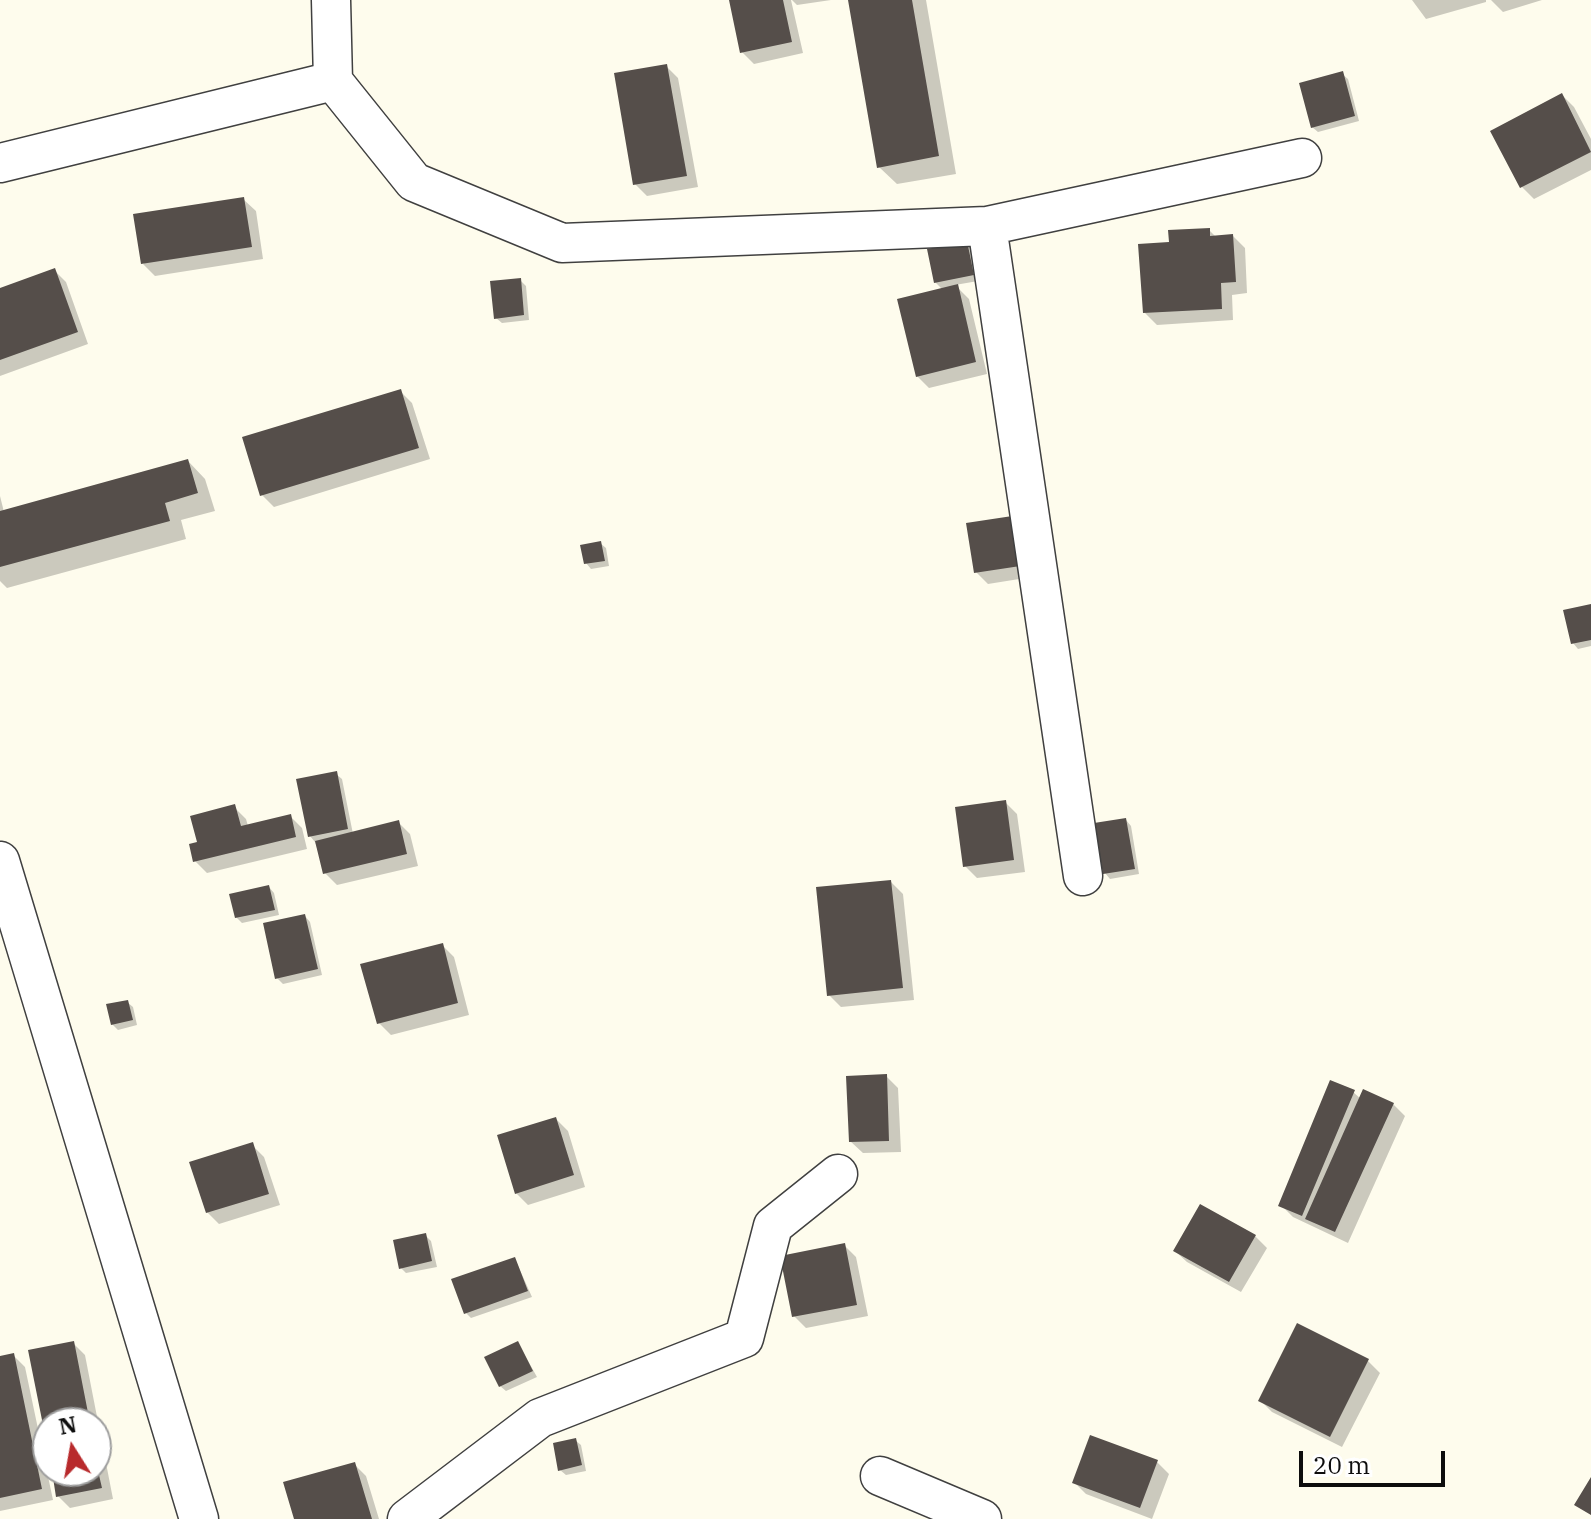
<!DOCTYPE html>
<style>
body{margin:0}
#map{position:relative;width:1591px;height:1519px;overflow:hidden;background:#fefced;font-family:"IBM Plex Serif",serif}
canvas{display:block}
.north{position:absolute;left:32px;top:1407px;width:80px;height:80px;box-sizing:border-box;background:#fff;border:2px solid #9e9e9e;border-radius:50%;rotate:349deg;font-size:22px;font-weight:700;line-height:32px;text-align:center;color:#0d0d0d}
.north::after{content:'';display:block;margin:auto;width:28px;height:36px;background:#b82a2c;clip-path:polygon(50% 0,100% 100%,50% 72%,0 100%)}
.scale{position:absolute;left:1299px;top:1451px;width:146px;height:36px;box-sizing:border-box;border:4px solid #0d0d0d;border-top:0;padding-left:10px;font-size:24px;line-height:28px;white-space:nowrap;color:#0d0d0d;-webkit-text-stroke:6px #fff;paint-order:stroke}
</style>
<div id="map">
<canvas width="1591" height="1519"></canvas>
<div class="north">N</div>
<div class="scale">20 m</div>
</div>
<script>
const g = document.querySelector('canvas').getContext('2d');
g.lineJoin = 'round';
function fillPath(path, color) { g.fillStyle = color; g.fill(path, 'evenodd'); }
function stroke(path, color, width, dash) { g.strokeStyle = color; g.lineWidth = width; g.lineCap = dash ? 'butt' : 'round'; g.setLineDash(dash || []); g.stroke(path); }
const shadow = new Path2D(`
 M 731,0 L 791,0 L 803,53 L 754,64 L 742,52 Z
 M 792,0 L 831,0 L 797,5 Z
 M 850,0 L 926,0 L 956,174 L 897,184 L 879,167 Z
 M 1412,0 L 1486,0 L 1486,2 L 1426,19 Z
 M 1491,0 L 1542,0 L 1503,12 Z
 M 666,66 L 678,78 L 698,187 L 647,196 L 635,184 Z
 M 1342,74 L 1348,79 L 1359,121 L 1318,132 L 1312,127 Z
 M 1562,95 L 1574,107 L 1591,139 L 1591,170 L 1534,199 L 1522,187 Z
 M 243,199 L 256,211 L 263,259 L 155,276 L 143,264 Z
 M 1209,230 L 1217,238 L 1233,236 L 1245,248 L 1247,293 L 1232,295 L 1233,320 L 1157,325 L 1145,313 Z
 M 967,244 L 972,249 L 978,281 L 955,285 L 969,299 L 987,374 L 929,388 L 917,376 L 943,290 L 935,282 Z
 M 54,270 L 66,282 L 88,344 L 0,376 L 0,290 Z
 M 520,280 L 526,286 L 529,320 L 502,323 L 496,318 Z
 M 400,391 L 412,403 L 430,459 L 274,507 L 262,495 L 245,439 Z
 M 188,461 L 205,479 L 215,511 L 181,520 L 186,539 L 7,588 L 0,581 L 0,496 L 4,512 Z
 M 968,525 L 1038,576 L 988,584 L 976,572 Z
 M 600,543 L 606,548 L 609,566 L 591,569 L 586,563 Z
 M 1591,606 L 1591,646 L 1578,649 L 1573,643 Z
 M 336,774 L 342,779 L 353,834 L 398,822 L 410,834 L 418,866 L 337,885 L 325,873 L 315,842 L 310,836 Z
 M 1005,802 L 1017,814 L 1025,872 L 977,878 L 965,866 Z
 M 234,807 L 246,819 L 248,826 L 290,816 L 302,828 L 307,849 L 207,873 L 195,861 L 199,844 Z
 M 1126,820 L 1131,826 L 1139,874 L 1110,879 L 1105,873 Z
 M 891,882 L 903,894 L 914,1000 L 841,1007 L 829,995 Z
 M 269,887 L 274,893 L 279,915 L 242,923 L 236,917 Z
 M 305,916 L 310,922 L 322,975 L 283,984 L 277,978 Z
 M 442,945 L 454,957 L 469,1015 L 391,1035 L 379,1023 Z
 M 127,1002 L 133,1007 L 137,1025 L 118,1030 L 112,1024 Z
 M 886,1076 L 898,1088 L 901,1152 L 863,1153 L 850,1141 Z
 M 1353,1092 L 1361,1099 L 1393,1104 L 1405,1116 L 1348,1243 L 1293,1217 L 1281,1205 Z
 M 556,1119 L 568,1131 L 585,1187 L 528,1205 L 516,1193 Z
 M 252,1145 L 264,1157 L 280,1205 L 219,1224 L 207,1212 Z
 M 425,1235 L 431,1241 L 437,1267 L 406,1273 L 401,1268 Z
 M 1255,1236 L 1267,1248 L 1241,1292 L 1187,1262 L 1175,1251 Z
 M 844,1245 L 856,1257 L 868,1316 L 806,1328 L 794,1316 Z
 M 515,1259 L 532,1297 L 471,1318 L 466,1313 Z
 M 73,1343 L 85,1355 L 113,1499 L 70,1508 L 58,1496 L 54,1471 L 96,1471 L 96,1423 L 48,1423 L 48,1442 L 30,1352 Z
 M 518,1343 L 537,1377 L 506,1391 L 500,1386 Z
 M 13,1355 L 25,1367 L 53,1500 L 0,1511 L 0,1358 Z
 M 1368,1361 L 1380,1373 L 1342,1447 L 1272,1412 L 1260,1400 Z
 M 575,1440 L 581,1445 L 586,1471 L 566,1475 L 560,1470 Z
 M 1157,1462 L 1169,1474 L 1152,1519 L 1086,1494 L 1074,1482 Z
 M 354,1464 L 366,1476 L 379,1519 L 296,1519 Z`);
const building = new Path2D(`
 M 729,0 L 783,0 L 792,42 L 740,53 Z
 M 848,0 L 912,0 L 939,156 L 877,168 Z
 M 667,64 L 687,176 L 633,185 L 614,73 Z
 M 1343,71 L 1355,116 L 1311,128 L 1299,83 Z
 M 1562,93 L 1591,152 L 1520,188 L 1490,131 Z
 M 244,197 L 252,247 L 141,264 L 133,214 Z
 M 1210,228 L 1210,236 L 1233,234 L 1236,282 L 1221,283 L 1222,309 L 1143,313 L 1138,244 L 1169,242 L 1168,230 Z
 M 967,241 L 974,275 L 934,283 L 927,249 Z
 M 55,268 L 78,332 L 0,360 L 0,288 Z
 M 521,278 L 524,315 L 494,319 L 490,281 Z
 M 958,284 L 976,362 L 916,377 L 897,299 Z
 M 401,389 L 419,448 L 260,496 L 242,437 Z
 M 188,459 L 198,493 L 165,503 L 170,521 L 0,567 L 0,511 Z
 M 1019,515 L 1027,565 L 974,573 L 966,523 Z
 M 601,541 L 605,561 L 584,564 L 580,545 Z
 M 1591,604 L 1591,640 L 1571,644 L 1563,610 Z
 M 337,771 L 348,829 L 308,837 L 296,779 Z
 M 1006,800 L 1014,860 L 963,867 L 955,807 Z
 M 235,804 L 241,826 L 291,814 L 296,837 L 193,862 L 189,844 L 197,842 L 190,816 Z
 M 1126,818 L 1135,869 L 1103,874 L 1094,823 Z
 M 399,820 L 407,854 L 323,874 L 315,841 Z
 M 891,880 L 903,988 L 827,996 L 816,887 Z
 M 269,885 L 275,910 L 235,918 L 229,894 Z
 M 305,914 L 318,969 L 275,979 L 263,923 Z
 M 443,943 L 458,1003 L 377,1024 L 360,964 Z
 M 128,1000 L 133,1020 L 111,1025 L 106,1004 Z
 M 887,1074 L 889,1141 L 849,1142 L 846,1076 Z
 M 1330,1080 L 1355,1090 L 1302,1216 L 1278,1206 Z
 M 1363,1089 L 1394,1103 L 1335,1232 L 1305,1219 Z
 M 556,1117 L 574,1175 L 515,1194 L 497,1135 Z
 M 253,1142 L 269,1194 L 206,1213 L 189,1162 Z
 M 1200,1204 L 1256,1235 L 1229,1282 L 1173,1251 Z
 M 426,1233 L 432,1261 L 399,1269 L 393,1240 Z
 M 845,1243 L 857,1305 L 792,1317 L 780,1256 Z
 M 515,1257 L 528,1291 L 464,1314 L 451,1279 Z
 M 1297,1323 L 1369,1359 L 1330,1437 L 1258,1401 Z
 M 74,1341 L 90,1423 L 48,1423 L 47,1445 L 28,1350 Z
 M 518,1341 L 533,1371 L 499,1387 L 484,1357 Z
 M 14,1353 L 42,1489 L 0,1498 L 0,1356 Z
 M 1090,1435 L 1158,1460 L 1140,1508 L 1072,1483 Z
 M 576,1438 L 582,1465 L 558,1471 L 553,1443 Z
 M 96,1462 L 102,1488 L 56,1497 L 52,1471 L 96,1471 Z
 M 355,1462 L 372,1519 L 294,1519 L 283,1482 Z
 M 1591,1477 L 1591,1515 L 1574,1505 Z`);
const minor = new Path2D(`
 M 333,81 L 414,182 L 562,243 L 987,226 L 1083,876
 M 0,163 L 333,81 L 331,0
 M 987,226 L 1302,158
 M 0,861 L 199,1519
 M 880,1476 L 982,1519
 M 407,1519 L 540,1418 L 744,1338 L 773,1226 L 838,1174`);
fillPath(shadow, '#0003');
fillPath(building, '#554e4a');
stroke(minor, '#404040', 41);
stroke(minor, '#fff', 38);
</script>
